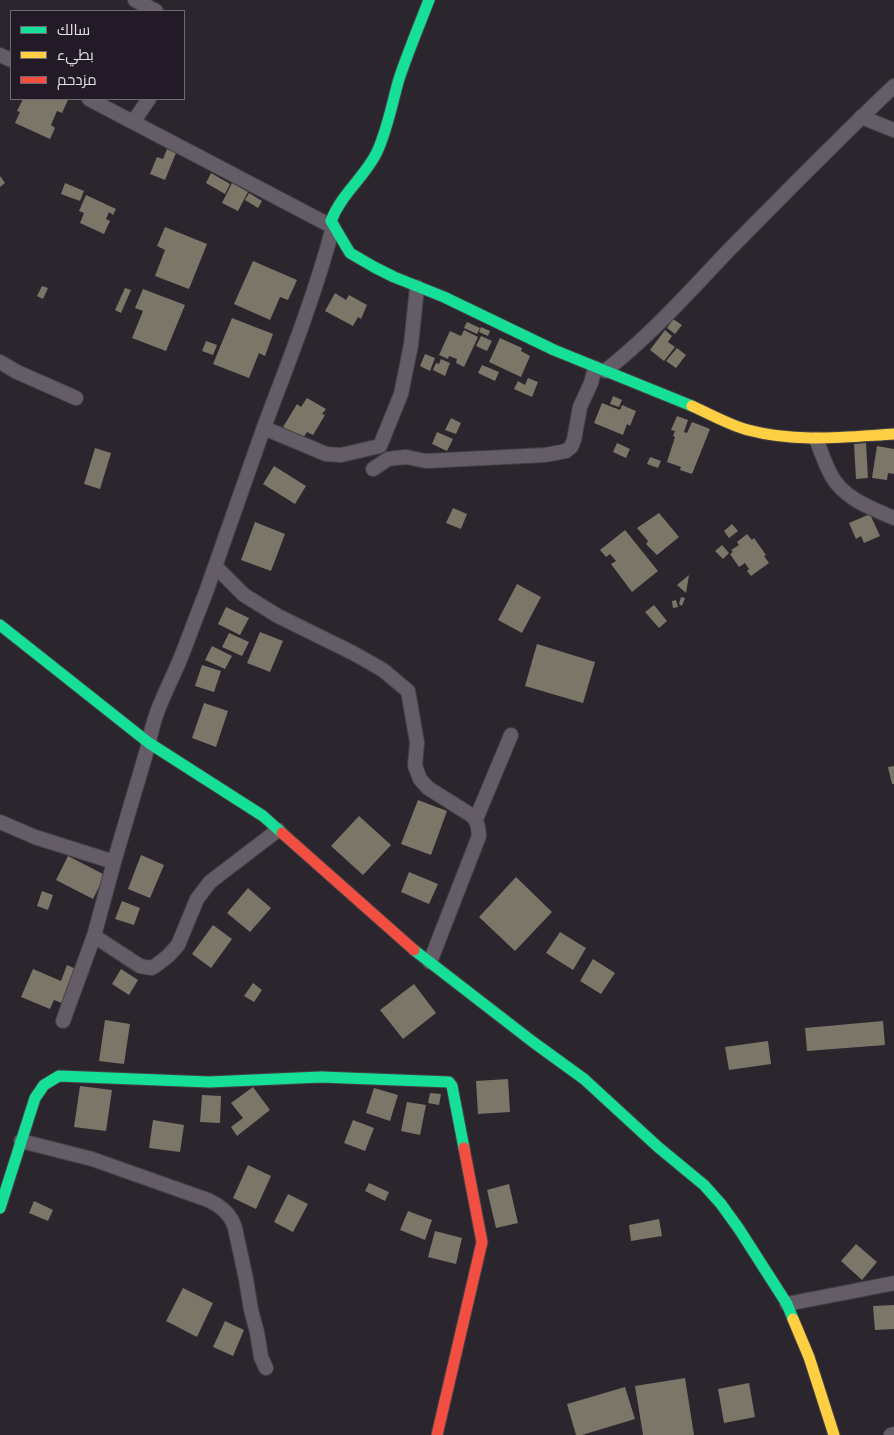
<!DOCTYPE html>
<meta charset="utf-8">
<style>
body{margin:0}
#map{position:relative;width:894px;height:1435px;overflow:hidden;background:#2b262d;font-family:"Titillium Web",Cairo,sans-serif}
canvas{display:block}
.legend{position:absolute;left:10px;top:10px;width:175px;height:90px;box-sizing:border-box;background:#221a26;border:1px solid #706873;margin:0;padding:6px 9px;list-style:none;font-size:15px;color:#e4dee6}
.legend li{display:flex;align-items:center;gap:10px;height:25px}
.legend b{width:25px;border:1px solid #706873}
</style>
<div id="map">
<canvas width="894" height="1435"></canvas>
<ul class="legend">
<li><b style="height:6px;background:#16e098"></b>سالك</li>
<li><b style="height:6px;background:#ffcf43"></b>بطيء</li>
<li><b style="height:6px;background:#f24e42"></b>مزدحم</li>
</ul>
</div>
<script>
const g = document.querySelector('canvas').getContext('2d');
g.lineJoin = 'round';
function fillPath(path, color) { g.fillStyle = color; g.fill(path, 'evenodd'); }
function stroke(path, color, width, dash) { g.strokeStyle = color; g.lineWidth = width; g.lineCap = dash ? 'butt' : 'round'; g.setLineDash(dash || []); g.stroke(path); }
const building = new Path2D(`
 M 23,99 L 68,100 L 62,113 L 57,111 L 51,125 L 55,128 L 50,139 L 15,123 L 20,112 L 17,111 Z
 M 167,149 L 176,153 L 165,180 L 150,174 L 157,157 L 163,159 Z
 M 211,173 L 230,184 L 225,194 L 206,183 Z
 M 0,176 L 5,183 L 0,187 Z
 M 65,183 L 84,191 L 80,201 L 61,194 Z
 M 232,183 L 248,192 L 238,211 L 222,203 Z
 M 249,193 L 262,201 L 258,208 L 245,200 Z
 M 86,195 L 116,209 L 113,215 L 109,212 L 106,219 L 110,221 L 104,234 L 80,223 L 84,213 L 79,211 Z
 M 165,227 L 207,244 L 189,289 L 155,276 L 165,250 L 157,246 Z
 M 253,261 L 297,280 L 288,300 L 280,297 L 270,320 L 234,304 Z
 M 42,286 L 48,288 L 43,299 L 37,296 Z
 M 125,288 L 131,290 L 121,313 L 115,310 Z
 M 143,289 L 185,305 L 166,351 L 132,338 L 143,311 L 135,308 Z
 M 335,293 L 346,300 L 349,295 L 367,305 L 361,319 L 358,317 L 353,326 L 325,311 Z
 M 232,318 L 273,334 L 265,356 L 259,353 L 249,378 L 213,364 Z
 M 673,319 L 682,325 L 675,334 L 667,328 Z
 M 467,322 L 480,328 L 477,334 L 464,328 Z
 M 481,327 L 490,331 L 488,336 L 479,332 Z
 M 464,330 L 478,337 L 464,367 L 456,363 L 457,359 L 449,356 L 448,359 L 439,355 L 450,331 L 461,336 Z
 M 665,330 L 672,336 L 668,342 L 675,347 L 664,361 L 650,350 Z
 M 481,336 L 492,341 L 487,351 L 476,346 Z
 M 500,338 L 522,348 L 521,351 L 530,356 L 521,377 L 489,362 Z
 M 206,341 L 217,345 L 213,355 L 202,351 Z
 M 677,348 L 686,355 L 676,368 L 666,361 Z
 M 425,354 L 435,358 L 430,371 L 420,366 Z
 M 441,359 L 450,363 L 445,376 L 433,370 L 436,363 L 439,364 Z
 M 482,365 L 499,372 L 495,381 L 478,373 Z
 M 528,378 L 538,382 L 532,397 L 514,389 L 518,381 L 525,385 Z
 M 613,396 L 622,400 L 619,407 L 610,404 Z
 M 307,398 L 326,409 L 322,414 L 325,415 L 313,435 L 307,432 L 303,438 L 283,427 L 297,404 L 301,407 Z
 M 602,403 L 620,410 L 622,405 L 636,411 L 630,426 L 627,424 L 623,435 L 594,423 Z
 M 677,416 L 688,420 L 684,432 L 687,433 L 692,422 L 710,429 L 692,474 L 680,470 L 681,467 L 667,462 L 675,437 L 673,436 L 675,431 L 671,430 Z
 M 451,418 L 461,423 L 456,434 L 445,430 Z
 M 437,432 L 453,439 L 447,451 L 432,444 Z
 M 617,443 L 630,449 L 626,458 L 613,452 Z
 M 866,443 L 868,478 L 856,479 L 854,444 Z
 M 877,446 L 894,449 L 894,474 L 888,473 L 887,480 L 872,478 Z
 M 95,448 L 111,453 L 100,489 L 84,484 Z
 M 650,457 L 661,461 L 658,468 L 647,464 Z
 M 274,466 L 306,486 L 295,504 L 263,484 Z
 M 453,508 L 467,514 L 461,529 L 446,523 Z
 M 659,513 L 679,537 L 657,555 L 646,544 L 648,541 L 637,528 Z
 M 870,514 L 880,536 L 864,543 L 861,536 L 856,539 L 849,523 Z
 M 255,522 L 285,534 L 271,571 L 241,560 Z
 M 732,524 L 738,531 L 729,538 L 724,531 Z
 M 625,530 L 658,571 L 632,592 L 611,564 L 616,561 L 610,554 L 606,557 L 600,550 Z
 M 747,534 L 752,540 L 754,538 L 766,555 L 764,556 L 769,563 L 751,576 L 747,571 L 749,569 L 745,563 L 739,567 L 730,554 L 733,552 L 731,550 L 739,545 L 737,542 Z
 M 722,545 L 729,553 L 723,559 L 715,551 Z
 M 689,575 L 686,593 L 677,585 Z
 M 517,584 L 541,597 L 522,633 L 498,620 Z
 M 681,597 L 685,598 L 682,606 L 679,604 Z
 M 676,600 L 678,607 L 673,608 L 672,601 Z
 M 654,605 L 667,621 L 659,628 L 645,612 Z
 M 226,607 L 249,618 L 240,635 L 218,624 Z
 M 260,632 L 283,641 L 270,672 L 247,663 Z
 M 229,633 L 249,642 L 242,656 L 222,647 Z
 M 537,644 L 595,662 L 583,703 L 525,686 Z
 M 212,646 L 232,656 L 225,669 L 205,660 Z
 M 202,665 L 221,671 L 214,692 L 195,686 Z
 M 204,703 L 228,711 L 216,747 L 192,738 Z
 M 894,766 L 894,784 L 892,784 L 888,767 Z
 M 418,800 L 447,811 L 431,855 L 401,844 Z
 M 359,816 L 391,845 L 363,875 L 331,846 Z
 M 141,855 L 164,865 L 150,898 L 128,889 Z
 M 68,856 L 105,875 L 93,899 L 56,880 Z
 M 409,872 L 438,884 L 429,904 L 401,892 Z
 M 516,877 L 552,912 L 515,951 L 479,917 Z
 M 248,888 L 271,908 L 250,932 L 227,913 Z
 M 42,891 L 53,895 L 48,910 L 37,906 Z
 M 122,901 L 140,908 L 134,925 L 115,919 Z
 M 213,925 L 232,939 L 211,968 L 192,954 Z
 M 560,932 L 586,948 L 573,970 L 546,953 Z
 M 593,959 L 615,973 L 601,994 L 580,981 Z
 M 67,965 L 78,970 L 64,1004 L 54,1000 L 50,1009 L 21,997 L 33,969 L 61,981 Z
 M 121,969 L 138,980 L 129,995 L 112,984 Z
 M 253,983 L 262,990 L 254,1002 L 244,996 Z
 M 414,984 L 436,1013 L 403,1039 L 380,1010 Z
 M 105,1020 L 130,1024 L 124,1064 L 99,1061 Z
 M 883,1021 L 885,1045 L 807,1051 L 805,1028 Z
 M 768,1041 L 771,1064 L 729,1070 L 725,1047 Z
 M 508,1079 L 510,1112 L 478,1114 L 476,1081 Z
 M 80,1086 L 112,1090 L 106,1131 L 74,1127 Z
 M 253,1087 L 270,1110 L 237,1136 L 231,1127 L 243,1118 L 231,1103 Z
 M 374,1088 L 398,1095 L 390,1121 L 366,1113 Z
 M 430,1093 L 441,1094 L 439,1105 L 428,1103 Z
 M 202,1095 L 221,1096 L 220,1123 L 200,1122 Z
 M 407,1102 L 426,1105 L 420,1135 L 401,1131 Z
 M 153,1120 L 184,1125 L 180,1152 L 149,1148 Z
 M 353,1120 L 374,1128 L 365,1151 L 344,1143 Z
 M 248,1165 L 271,1176 L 256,1209 L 233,1198 Z
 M 369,1183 L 389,1192 L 385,1201 L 365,1191 Z
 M 509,1184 L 518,1223 L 496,1228 L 487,1190 Z
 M 288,1194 L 308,1204 L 293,1232 L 274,1222 Z
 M 34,1201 L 53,1210 L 48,1221 L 29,1213 Z
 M 408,1211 L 432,1220 L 425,1240 L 400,1230 Z
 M 659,1219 L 662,1236 L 631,1241 L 629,1225 Z
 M 435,1231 L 462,1238 L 456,1264 L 428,1257 Z
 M 856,1244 L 877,1262 L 862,1280 L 841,1261 Z
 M 183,1288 L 213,1303 L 197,1337 L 166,1321 Z
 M 894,1305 L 894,1329 L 875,1330 L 873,1306 Z
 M 225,1321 L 244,1330 L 233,1356 L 213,1347 Z
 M 685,1378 L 694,1435 L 643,1435 L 635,1386 Z
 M 749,1383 L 755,1417 L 724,1423 L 718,1389 Z
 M 625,1387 L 635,1419 L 582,1435 L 576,1435 L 567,1404 Z`);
const street = new Path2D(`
 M 135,0 L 156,11
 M 0,55 L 11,60
 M 861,117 L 894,130
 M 133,122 L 149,99
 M 0,362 L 17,372 L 76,398
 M 605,371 C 650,336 688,293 727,252 C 782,196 837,140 894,86
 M 264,428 L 326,454 L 341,455 L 380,446 L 401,394 L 411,345 L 417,287
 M 816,439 C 821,451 825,464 831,475 C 844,499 871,508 894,518
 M 373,469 L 388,459 L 396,458 L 406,457 L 426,461 L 545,455 L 566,451 L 571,447 L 574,440 L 580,407 L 591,383 L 595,368
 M 215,566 L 244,595 L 278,616 L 353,653 L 383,670 L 408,691 L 417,742 L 415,766 L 420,779 L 428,788 L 471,815 C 478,821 478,827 479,836 L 430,962
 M 476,819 L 511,735
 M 0,822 L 35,837 L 114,862
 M 94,936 L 140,966 L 151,968 L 155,966 L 168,956 L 178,945 L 197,899 L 210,882 L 278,830
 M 63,1021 L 94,936 L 114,862 L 149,743 C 154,712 167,690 179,662 C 188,640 196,617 205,595 C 225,539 244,483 264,427 C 289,361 315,295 333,227 L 89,99
 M 21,1141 L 92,1159 L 208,1200 C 221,1206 231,1214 235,1228 L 246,1279 L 251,1310 L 257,1332 L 261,1357 L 266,1368
 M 787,1304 L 894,1283
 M 891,1435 L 894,1434`);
const fast = new Path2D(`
 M 429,0 C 419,26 408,52 399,79 C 392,103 388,128 377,152 C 365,177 341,194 331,221 L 350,253 L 374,267 L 394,277 L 444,297 L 554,350 L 692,406
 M 0,625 L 149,743 L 263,816 L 282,833
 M 414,950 L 533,1042 L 584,1079 L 658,1147 L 704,1185 L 721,1204 L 739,1229 L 787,1304 L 793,1319
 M 0,1208 L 35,1098 L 44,1085 L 59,1076 L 209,1082 L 321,1077 L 449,1082 L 452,1086 L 464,1148`);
const slow = new Path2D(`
 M 692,406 C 710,414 729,425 748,430 C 797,443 845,437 894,434
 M 793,1319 L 809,1357 L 834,1435`);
const jam = new Path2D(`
 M 282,833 L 414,950
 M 437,1435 L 482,1242 L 464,1148`);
fillPath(building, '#7b7668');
stroke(street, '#444146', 16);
stroke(fast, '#444146', 13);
stroke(slow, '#444146', 13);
stroke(jam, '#444146', 13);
stroke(street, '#645d67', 14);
stroke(fast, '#16e098', 11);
stroke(slow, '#ffcf43', 11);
stroke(jam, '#f24e42', 11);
</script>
